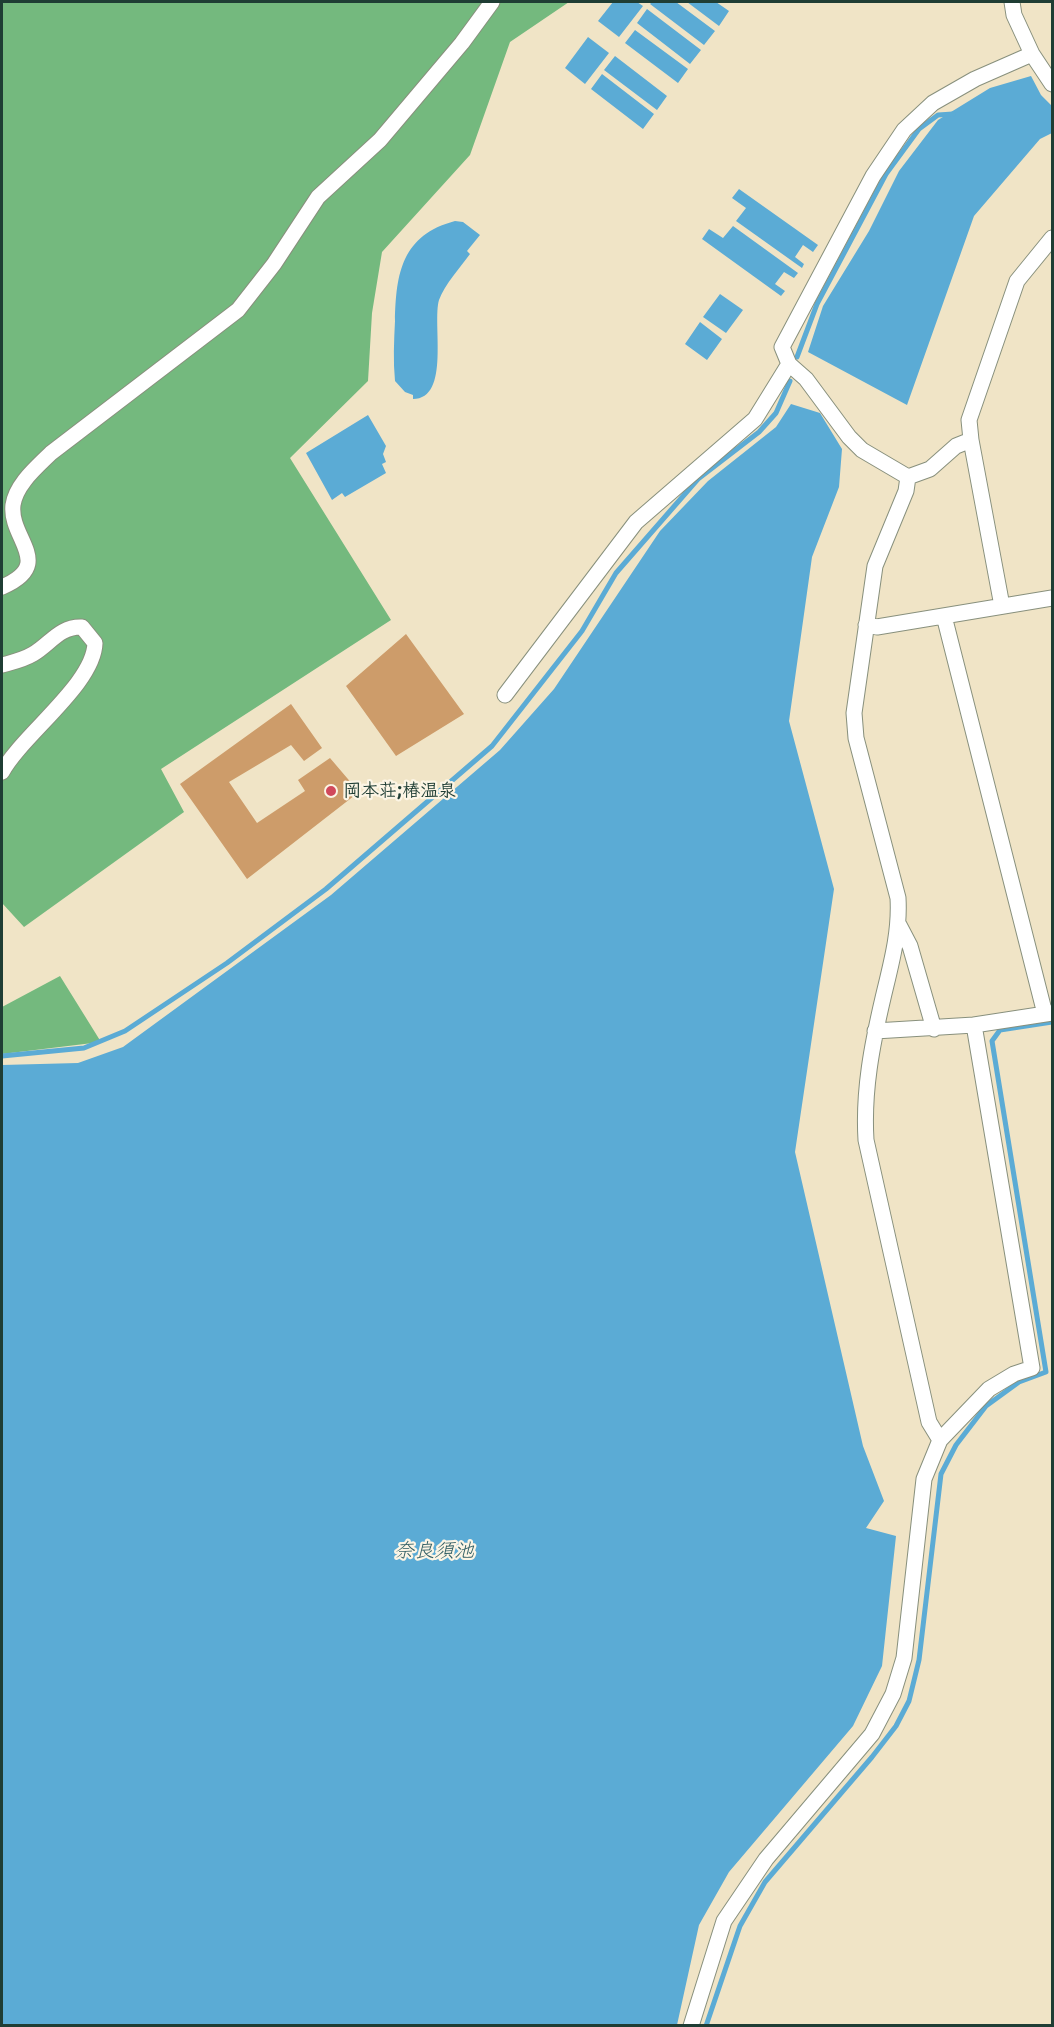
<!DOCTYPE html>
<meta charset="utf-8">
<style>
body{margin:0}
#map{position:relative;width:1054px;height:2027px;overflow:hidden;background:#f0e4c6;font-family:"Playpen Sans",sans-serif}
canvas{display:block}
.frame{position:absolute;inset:0;border:3px solid #1f3d34;pointer-events:none}
</style>
<div id="map">
<canvas width="1054" height="2027"></canvas>
<div class="frame"></div>
</div>
<script>
const g = document.querySelector('canvas').getContext('2d');
g.lineJoin = 'round';
function fillPath(path, color) { g.fillStyle = color; g.fill(path, 'evenodd'); }
function stroke(path, color, width, dash) { g.strokeStyle = color; g.lineWidth = width; g.lineCap = dash ? 'butt' : 'round'; g.setLineDash(dash || []); g.stroke(path); }
function drawText(font, color, halo, rows, align = 'center') {
  g.font = font + ' "Playpen Sans","Klee One",sans-serif'; g.lineWidth = 4.5; g.setLineDash([]); g.textBaseline = 'middle'; g.strokeStyle = halo; g.fillStyle = color; for (const [text, x, y, turn = 0] of rows) {
    g.save(); g.translate(x, y); g.rotate((+turn || 0) * Math.PI / 180); g.textAlign = isNaN(turn) ? turn : align; if (halo) g.strokeText(text, 0, 0); g.fillText(text, 0, 0); g.restore();
  }
}
const forest = new Path2D(`
 M 2,2 L 569,2 L 510,42 L 470,155 L 382,252 L 372,313 L 368,381 L 290,458 L 391,620 L 161,769 L 184,812 L 24,927 L 2,903 Z
 M 60,976 L 101,1042 L 2,1054 L 2,1007 Z`);
const water = new Path2D(`
 M 613,2 L 637,2 L 643,6 L 619,37 L 598,21 Z
 M 652,2 L 676,2 L 715,31 L 704,45 L 650,4 Z
 M 687,2 L 716,2 L 729,11 L 719,26 Z
 M 647,9 L 701,50 L 690,64 L 637,23 Z
 M 635,30 L 688,69 L 678,83 L 625,43 Z
 M 588,37 L 609,53 L 585,84 L 565,68 Z
 M 615,56 L 667,96 L 657,110 L 604,70 Z
 M 602,74 L 654,114 L 643,129 L 591,89 Z
 M 1031,76 L 1041,95 L 1052,106 L 1052,133 L 1040,139 L 974,216 L 907,405 L 808,352 L 823,306 L 869,231 L 899,171 L 938,120 L 990,88 Z
 M 739,189 L 818,245 L 813,252 L 803,245 L 795,257 L 804,264 L 802,268 L 736,221 L 746,208 L 732,198 Z
 M 455,221 L 463,222 L 480,235 L 467,251 L 470,254 C 460,268 445,284 439,300 C 432,323 451,399 413,399 L 413,395 L 405,392 L 395,381 C 393,361 394,341 395,321 C 396,273 402,235 455,221 Z
 M 733,226 L 798,273 L 794,278 L 784,272 L 775,284 L 785,291 L 781,296 L 702,239 L 709,229 L 723,238 Z
 M 720,294 L 743,310 L 726,333 L 703,317 Z
 M 700,322 L 722,339 L 707,360 L 685,344 Z
 M 791,404 L 820,413 L 842,449 L 839,487 L 812,557 L 789,721 L 834,889 L 795,1152 L 863,1446 L 884,1501 L 866,1528 L 896,1536 L 882,1666 L 853,1726 L 729,1872 L 699,1925 L 677,2025 L 2,2025 L 2,1065 L 78,1063 L 123,1047 L 331,895 L 500,750 L 554,689 L 660,531 L 708,481 L 776,427 Z
 M 368,415 L 386,446 L 383,454 L 386,462 L 382,464 L 386,473 L 345,497 L 342,493 L 332,500 L 306,453 Z`);
const stream = new Path2D(`
 M 797,357 L 817,304 L 886,174 L 919,129 L 938,115 L 953,114
 M 2,1056 L 84,1048 L 125,1031 L 227,963 L 326,889 L 492,746 L 582,631 L 616,573 L 698,479 L 759,432 L 776,413 L 790,381
 M 706,2026 L 740,1926 L 765,1882 L 872,1757 L 896,1726 L 909,1701 L 919,1660 L 941,1474 L 956,1445 L 986,1406 L 1019,1382 L 1046,1372 L 992,1041 L 1000,1030 L 1052,1022`);
const building = new Path2D(`
 M 406,634 L 464,714 L 396,756 L 346,686 Z
 M 291,704 L 322,748 L 304,761 L 291,745 L 229,782 L 257,823 L 305,791 L 298,780 L 330,758 L 359,792 L 247,879 L 180,784 Z`);
const minor = new Path2D(`
 M 1032,54 L 1052,84
 M 971,440 L 956,446 L 930,469 L 908,477 L 862,450 L 849,437 L 806,379 L 789,364 L 782,347 L 873,176 L 904,130 L 933,103 L 975,79 L 1032,54 L 1014,15 L 1012,2
 M 2,587 C 56,564 9,539 13,505 C 16,484 37,467 51,453 L 238,310 L 274,264 L 318,197 L 380,140 L 462,43 L 492,2
 M 1002,606 L 971,440 L 969,420 L 1017,281 L 1052,238
 M 944,616 L 1045,1014
 M 866,625 L 877,627 L 1052,598
 M 2,665 C 13,662 23,660 33,654 C 50,644 60,626 82,627 L 95,643 C 94,684 23,734 2,772
 M 505,695 L 636,522 L 755,419 L 789,364
 M 899,925 L 910,946 L 934,1029
 M 875,1031 L 974,1025 L 1052,1013
 M 940,1440 L 989,1389 L 1014,1374 L 1032,1368 L 974,1025
 M 691,2026 L 724,1921 L 766,1859 L 872,1734 L 893,1694 L 904,1658 L 924,1479 L 940,1440 L 929,1422 L 866,1140 C 863,1091 872,1045 883,998 C 891,964 900,933 898,898 L 856,738 L 854,713 L 875,566 L 906,491 L 908,477`);
const markers = [
 [331,791,6,"#d1495b"]
];
const poiNames = [
 ["岡本荘;椿温泉",343,791]
];
const waterNames = [
 ["奈良須池",434,1551]
];
fillPath(forest, '#74b97e');
fillPath(water, '#5babd5');
stroke(stream, '#5babd5', 5);
fillPath(building, '#cd9c6a');
stroke(minor, '#88907d', 17);
stroke(minor, '#fff', 15);
for (const [x, y, r, color] of markers) { const dot = new Path2D(); dot.arc(x, y, r, 0, 2 * Math.PI); g.fillStyle = color; g.fill(dot); stroke(dot, '#fcf5e5', 2); }
drawText('bold 18px', '#1f3d34', '#fcf5e5', poiNames, 'left');
drawText('italic 20px', '#315e64', '#fcf5e5', waterNames);
</script>
